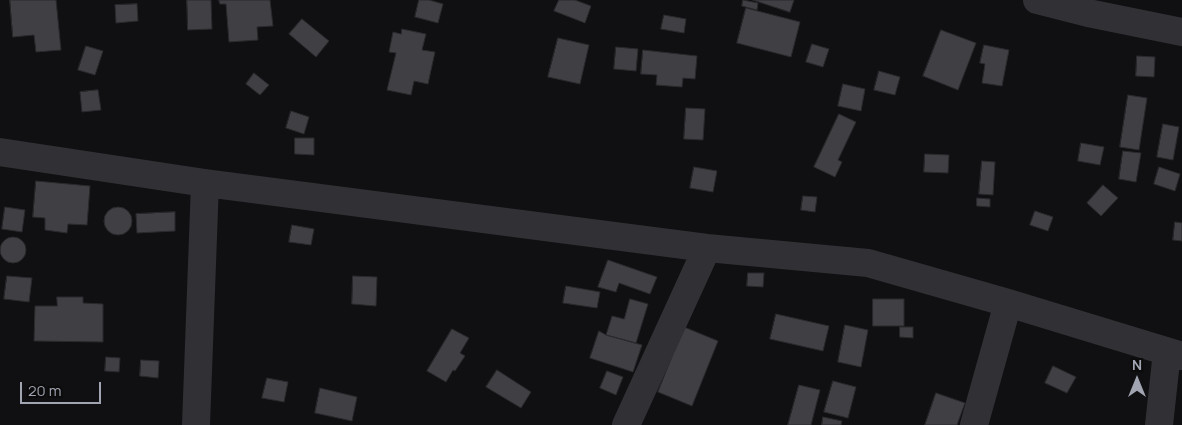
<!DOCTYPE html>
<style>
body{margin:0}
#map{position:relative;width:1182px;height:425px;overflow:hidden;background:#100f11;font-family:Manrope,sans-serif}
canvas{display:block}
.north{position:absolute;left:1112px;top:355px;width:50px;height:50px;-webkit-text-stroke:4px #0b0b0c;paint-order:stroke;rotate:0deg;font-size:14px;font-weight:700;line-height:20px;text-align:center;color:#a1a5b1}
.north::after{content:'';display:block;margin:auto;width:18px;height:22px;background:#a1a5b1;clip-path:polygon(50% 0,100% 100%,50% 72%,0 100%)}
.scale{position:absolute;left:20px;top:382px;width:81px;height:22px;box-sizing:border-box;border:2px solid #a1a5b1;border-top:0;padding-left:6px;font-size:15px;line-height:18px;white-space:nowrap;color:#a1a5b1;-webkit-text-stroke:4px #0b0b0c;paint-order:stroke}
</style>
<div id="map">
<canvas width="1182" height="425"></canvas>
<div class="north">N</div>
<div class="scale">20 m</div>
</div>
<script>
const g = document.querySelector('canvas').getContext('2d');
g.lineJoin = 'round';
function fillPath(path, color) { g.fillStyle = color; g.fill(path, 'evenodd'); }
function stroke(path, color, width, dash) { g.strokeStyle = color; g.lineWidth = width; g.lineCap = dash ? 'butt' : 'round'; g.setLineDash(dash || []); g.stroke(path); }
const building = new Path2D(`
 M 10,0 L 56,0 L 61,50 L 36,52 L 34,35 L 13,37 Z
 M 187,0 L 211,0 L 212,29 L 188,30 Z
 M 219,0 L 270,0 L 273,26 L 257,27 L 258,40 L 229,42 L 226,4 L 220,4 Z
 M 419,0 L 429,0 L 443,4 L 438,23 L 415,17 Z
 M 559,0 L 575,0 L 591,6 L 585,23 L 554,11 Z
 M 743,0 L 758,3 L 757,10 L 742,6 Z
 M 753,0 L 794,0 L 790,12 Z
 M 137,4 L 138,21 L 116,23 L 115,5 Z
 M 746,8 L 800,22 L 791,57 L 737,43 Z
 M 664,15 L 686,19 L 684,33 L 661,29 Z
 M 302,19 L 329,41 L 316,57 L 289,34 Z
 M 402,29 L 426,34 L 422,50 L 435,52 L 428,84 L 414,81 L 411,95 L 387,90 L 396,53 L 389,52 L 393,32 L 401,34 Z
 M 941,30 L 976,43 L 958,90 L 923,76 Z
 M 558,38 L 589,45 L 580,84 L 548,77 Z
 M 812,44 L 829,49 L 823,67 L 806,62 Z
 M 984,45 L 1009,50 L 1002,86 L 982,83 L 985,64 L 980,63 Z
 M 86,46 L 103,51 L 95,75 L 78,70 Z
 M 616,47 L 638,49 L 636,71 L 614,69 Z
 M 643,50 L 697,56 L 695,79 L 683,78 L 682,87 L 656,85 L 657,75 L 641,74 Z
 M 1137,56 L 1155,57 L 1154,77 L 1136,76 Z
 M 879,71 L 900,77 L 895,95 L 874,90 Z
 M 254,73 L 269,85 L 260,95 L 246,84 Z
 M 843,84 L 865,89 L 861,111 L 838,106 Z
 M 98,90 L 101,110 L 82,112 L 80,92 Z
 M 1128,95 L 1147,98 L 1139,150 L 1120,147 Z
 M 686,108 L 705,109 L 703,140 L 684,139 Z
 M 291,111 L 309,117 L 304,134 L 286,128 Z
 M 839,114 L 856,122 L 838,160 L 842,162 L 835,177 L 814,167 Z
 M 1163,124 L 1179,127 L 1173,160 L 1157,157 Z
 M 295,138 L 314,138 L 314,155 L 295,154 Z
 M 1081,143 L 1104,147 L 1100,165 L 1078,161 Z
 M 1123,151 L 1141,153 L 1136,182 L 1119,179 Z
 M 925,154 L 949,155 L 948,173 L 924,172 Z
 M 982,161 L 995,162 L 993,195 L 979,194 Z
 M 694,167 L 717,171 L 713,192 L 690,188 Z
 M 1159,167 L 1180,174 L 1175,191 L 1154,184 Z
 M 36,181 L 90,186 L 87,225 L 68,224 L 67,233 L 45,230 L 45,218 L 33,217 Z
 M 1103,185 L 1118,198 L 1101,216 L 1087,203 Z
 M 803,196 L 817,197 L 815,212 L 801,210 Z
 M 977,198 L 990,199 L 990,207 L 977,206 Z
 M104 221a14 14 0 1 1 28 0a14 14 0 1 1-28 0Z
 M 5,207 L 25,210 L 22,232 L 2,229 Z
 M 1035,211 L 1053,217 L 1048,231 L 1030,225 Z
 M 175,212 L 175,231 L 137,233 L 136,214 Z
 M 1175,222 L 1182,223 L 1182,241 L 1173,240 Z
 M 292,225 L 314,229 L 311,245 L 289,242 Z
 M0 250a13 13 0 1 1 26 0a13 13 0 1 1-26 0Z
 M 608,260 L 657,277 L 650,294 L 619,283 L 616,292 L 598,287 Z
 M 748,273 L 764,273 L 763,287 L 747,286 Z
 M 7,276 L 32,278 L 29,302 L 4,299 Z
 M 353,276 L 377,277 L 376,306 L 352,304 Z
 M 566,286 L 600,292 L 597,308 L 563,303 Z
 M 57,297 L 83,297 L 83,303 L 103,304 L 103,342 L 34,341 L 35,306 L 57,306 Z
 M 630,299 L 648,304 L 636,343 L 606,335 L 612,316 L 624,319 Z
 M 873,299 L 904,299 L 904,326 L 873,326 Z
 M 776,314 L 829,326 L 823,351 L 770,339 Z
 M 845,325 L 868,330 L 861,367 L 838,362 Z
 M 684,327 L 718,341 L 692,406 L 658,392 Z
 M 900,327 L 913,327 L 913,338 L 900,337 Z
 M 452,329 L 469,338 L 460,353 L 465,356 L 455,371 L 453,370 L 446,382 L 427,371 Z
 M 599,331 L 606,335 L 642,345 L 633,372 L 590,358 Z
 M 106,357 L 120,358 L 119,372 L 105,371 Z
 M 141,360 L 159,361 L 158,378 L 140,376 Z
 M 1053,366 L 1076,377 L 1067,393 L 1045,383 Z
 M 497,370 L 531,392 L 521,408 L 486,387 Z
 M 607,371 L 623,377 L 616,395 L 600,388 Z
 M 267,378 L 288,382 L 284,402 L 262,398 Z
 M 833,381 L 856,387 L 848,418 L 824,412 Z
 M 799,385 L 820,390 L 811,425 L 788,425 Z
 M 320,388 L 357,397 L 352,421 L 315,413 Z
 M 936,393 L 965,403 L 957,425 L 925,425 Z
 M 823,417 L 842,421 L 841,425 L 822,425 Z`);
const minor = new Path2D(`
 M 1037,0 L 1088,13 L 1182,32
 M 0,152 L 205,183 L 707,248 L 868,263 L 1008,303 L 1182,356
 M 196,425 L 205,183
 M 626,425 L 707,248
 M 974,425 L 1008,303
 M 1159,425 L 1167,352`);
fillPath(building, '#3f3f44');
stroke(building, '#2a2a2d', 1);
stroke(minor, '#313135', 28);
</script>
